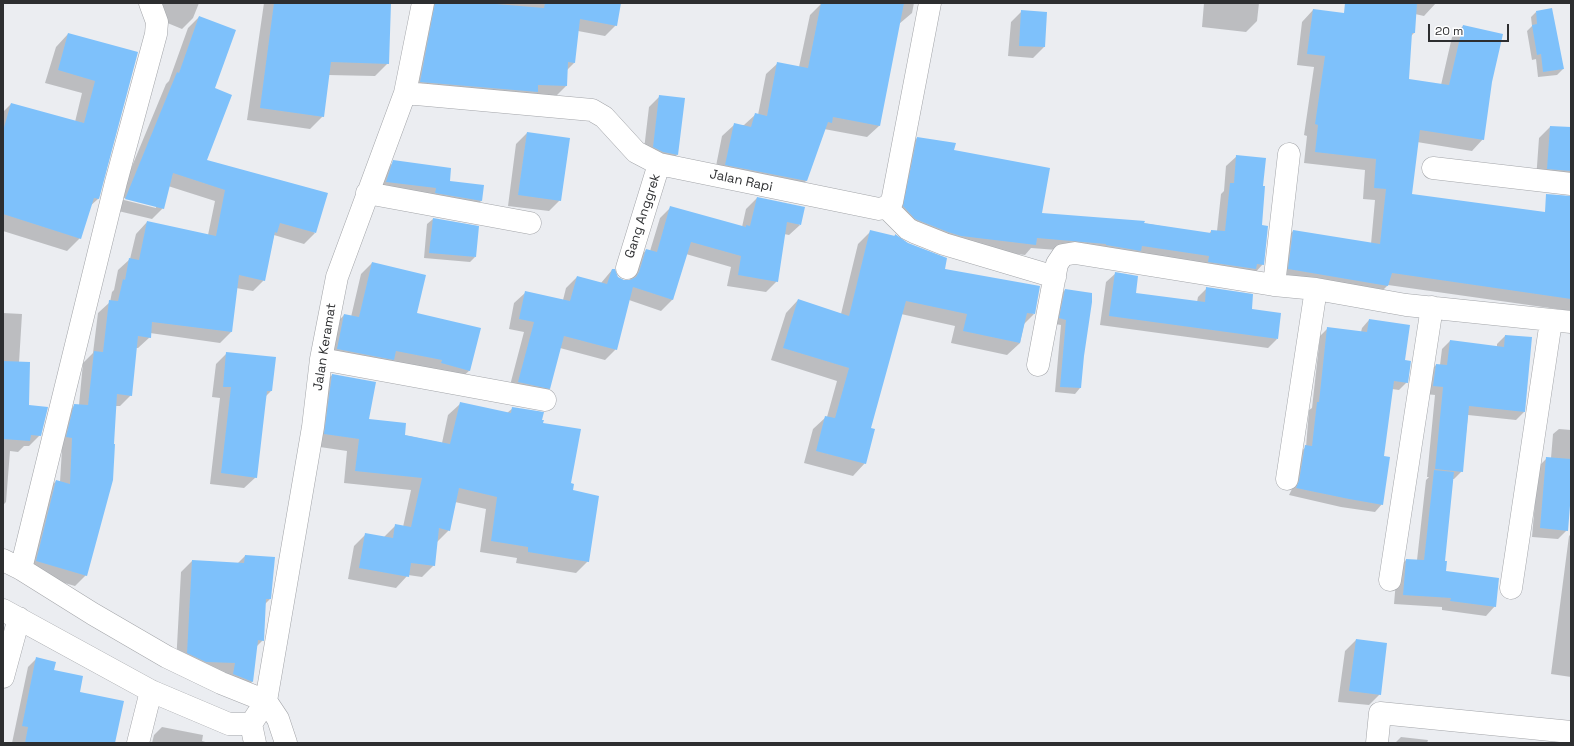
<!DOCTYPE html>
<style>
body{margin:0}
#map{position:relative;width:1574px;height:746px;overflow:hidden;background:#ebedf1;font-family:"Space Grotesk",sans-serif}
canvas{display:block}
.frame{position:absolute;inset:0;border:4px solid #2d2e30;pointer-events:none}
.scale{position:absolute;left:1428px;top:24px;width:81px;height:18px;box-sizing:border-box;border:2px solid #2d2e30;border-top:0;padding-left:5px;font-size:12px;line-height:14px;white-space:nowrap;color:#2d2e30;-webkit-text-stroke:3px #fff;paint-order:stroke}
</style>
<div id="map">
<canvas width="1574" height="746"></canvas>
<div class="frame"></div>
<div class="scale">20 m</div>
</div>
<script>
const g = document.querySelector('canvas').getContext('2d');
g.lineJoin = 'round';
function fillPath(path, color) { g.fillStyle = color; g.fill(path, 'evenodd'); }
function stroke(path, color, width, dash) { g.strokeStyle = color; g.lineWidth = width; g.lineCap = dash ? 'butt' : 'round'; g.setLineDash(dash || []); g.stroke(path); }
function drawText(font, color, halo, rows, align = 'center') {
  g.font = font + ' "Space Grotesk",sans-serif'; g.lineWidth = 3; g.setLineDash([]); g.textBaseline = 'middle'; g.strokeStyle = halo; g.fillStyle = color; for (const [text, x, y, turn = 0] of rows) {
    g.save(); g.translate(x, y); g.rotate((+turn || 0) * Math.PI / 180); g.textAlign = isNaN(turn) ? turn : align; if (halo) g.strokeText(text, 0, 0); g.fillText(text, 0, 0); g.restore();
  }
}
const shadow = new Path2D(`
 M 144,3 L 199,3 L 193,18 L 182,29 L 153,17 Z
 M 264,3 L 390,3 L 388,63 L 375,76 L 328,75 L 323,116 L 310,129 L 247,120 Z
 M 427,3 L 620,3 L 616,25 L 605,36 L 578,31 L 574,63 L 567,70 L 566,86 L 555,97 L 410,93 Z
 M 822,3 L 914,3 L 912,13 L 899,24 L 879,126 L 867,137 L 824,129 L 806,181 L 794,193 L 714,176 L 722,136 L 734,125 L 744,125 L 756,114 L 758,115 L 766,74 L 778,63 L 799,67 L 810,15 Z
 M 1204,3 L 1259,3 L 1257,21 L 1246,32 L 1202,27 Z
 M 1362,3 L 1436,3 L 1424,16 L 1415,14 L 1414,33 L 1411,36 L 1408,80 L 1441,85 L 1452,37 L 1463,26 L 1491,81 L 1483,139 L 1472,151 L 1417,142 L 1411,195 L 1571,216 L 1571,311 L 1388,285 L 1376,297 L 1278,280 L 1282,242 L 1293,231 L 1371,244 L 1375,200 L 1363,199 L 1365,170 L 1304,163 L 1307,136 L 1304,135 L 1314,67 L 1297,65 L 1302,22 L 1313,10 L 1361,16 Z
 M 1022,11 L 1046,13 L 1044,47 L 1033,58 L 1008,56 L 1011,22 Z
 M 1536,12 L 1563,69 L 1557,75 L 1538,77 L 1536,59 L 1532,60 L 1527,31 L 1532,26 L 1531,17 Z
 M 199,17 L 214,88 L 205,160 L 315,233 L 304,244 L 274,235 L 264,280 L 253,291 L 236,288 L 231,332 L 220,343 L 150,333 L 150,337 L 138,348 L 136,348 L 131,395 L 120,406 L 116,406 L 86,575 L 75,586 L 25,572 L 45,492 L 56,481 L 60,482 L 64,416 L 75,405 L 79,405 L 83,363 L 93,353 L 98,313 L 110,302 L 112,292 L 114,290 L 118,270 L 130,259 L 136,234 L 147,222 L 208,235 L 215,201 L 168,186 L 163,208 L 152,219 L 114,210 L 166,84 L 169,81 L 188,28 ZM 120,197 L 156,206 L 156,208 L 120,199 Z
 M 68,34 L 137,53 L 98,199 L 89,207 L 80,238 L 67,251 L 3,231 L 3,112 L 11,104 L 75,122 L 82,93 L 45,83 L 56,47 Z
 M 660,96 L 677,155 L 666,166 L 643,158 L 649,107 Z
 M 1550,127 L 1571,128 L 1571,188 L 1536,180 L 1539,138 Z
 M 527,133 L 560,200 L 549,211 L 508,206 L 516,144 Z
 M 917,138 L 953,151 L 1041,214 L 1143,223 L 1209,234 L 1211,231 L 1217,231 L 1221,194 L 1224,191 L 1226,166 L 1237,156 L 1262,187 L 1260,226 L 1263,264 L 1253,275 L 1097,253 L 1031,248 L 1025,255 L 950,246 L 893,217 L 907,149 Z
 M 394,162 L 449,182 L 483,186 L 481,201 L 472,210 L 377,191 L 384,171 Z
 M 757,198 L 800,225 L 789,235 L 784,234 L 777,281 L 766,292 L 727,286 L 731,267 L 686,254 L 672,300 L 661,311 L 629,300 L 616,349 L 605,360 L 560,348 L 549,389 L 539,399 L 508,393 L 524,332 L 509,329 L 514,303 L 525,293 L 563,300 L 566,288 L 577,277 L 601,283 L 612,270 L 617,277 L 623,281 L 629,281 L 636,261 L 646,250 L 650,251 L 660,218 L 671,207 L 742,227 L 746,209 Z
 M 433,219 L 475,257 L 470,262 L 424,258 L 427,224 Z
 M 871,231 L 893,237 L 895,235 L 944,270 L 1034,314 L 1024,324 L 1020,343 L 1007,355 L 951,343 L 955,326 L 901,314 L 870,429 L 865,463 L 853,476 L 804,463 L 813,429 L 826,417 L 827,417 L 837,381 L 771,360 L 786,313 L 798,300 L 841,314 L 858,244 Z
 M 372,263 L 416,314 L 470,370 L 458,381 L 326,360 L 333,327 L 344,315 L 351,317 L 361,274 Z
 M 1116,273 L 1135,294 L 1197,302 L 1198,297 L 1207,288 L 1251,310 L 1277,339 L 1268,348 L 1100,325 L 1106,282 Z
 M 1065,290 L 1083,356 L 1080,388 L 1075,394 L 1055,392 L 1061,325 L 1055,324 L 1060,295 Z
 M 3,313 L 22,314 L 19,363 L 28,406 L 40,435 L 29,446 L 24,446 L 18,452 L 10,451 L 6,502 L 3,505 Z
 M 1369,320 L 1404,361 L 1407,382 L 1399,390 L 1392,389 L 1383,457 L 1382,504 L 1375,512 L 1341,507 L 1289,495 L 1292,489 L 1298,454 L 1306,447 L 1309,410 L 1312,408 L 1320,336 L 1327,329 L 1361,332 L 1362,328 Z
 M 1505,336 L 1524,412 L 1516,420 L 1468,415 L 1462,471 L 1454,479 L 1452,479 L 1444,562 L 1445,572 L 1495,606 L 1486,616 L 1442,610 L 1442,607 L 1394,604 L 1397,569 L 1406,560 L 1417,560 L 1426,480 L 1429,477 L 1427,477 L 1435,395 L 1425,394 L 1428,373 L 1436,365 L 1440,365 L 1442,349 L 1450,341 L 1497,348 L 1497,344 Z
 M 227,353 L 275,358 L 271,391 L 265,397 L 256,477 L 244,488 L 210,484 L 220,398 L 212,397 L 216,364 Z
 M 332,375 L 368,420 L 404,435 L 442,443 L 448,415 L 460,404 L 507,413 L 513,408 L 541,421 L 570,484 L 588,561 L 576,573 L 516,563 L 517,558 L 480,552 L 486,509 L 455,502 L 449,530 L 437,542 L 434,565 L 422,577 L 408,575 L 396,588 L 348,579 L 354,546 L 366,534 L 384,537 L 396,525 L 403,527 L 411,490 L 344,483 L 347,451 L 313,446 L 320,387 Z
 M 1559,429 L 1571,430 L 1571,477 L 1567,530 L 1558,539 L 1532,537 L 1538,467 L 1547,458 L 1551,458 L 1553,434 Z
 M 1571,534 L 1571,677 L 1551,674 L 1569,536 Z
 M 245,556 L 273,558 L 270,599 L 265,604 L 263,640 L 256,647 L 252,682 L 241,693 L 176,664 L 181,572 L 192,561 L 237,564 Z
 M 1356,640 L 1380,694 L 1369,705 L 1338,702 L 1345,651 Z
 M 36,659 L 79,693 L 114,743 L 12,743 L 28,667 Z
 M 162,727 L 203,735 L 202,741 L 209,743 L 152,743 L 154,735 Z
 M 1401,737 L 1428,740 L 1427,743 L 1395,743 Z`);
const building = new Path2D(`
 M 274,3 L 391,3 L 389,64 L 331,62 L 324,117 L 260,108 Z
 M 435,3 L 484,3 L 544,8 L 545,3 L 621,3 L 617,26 L 580,19 L 575,63 L 568,62 L 567,86 L 538,85 L 538,92 L 420,82 Z
 M 821,3 L 904,3 L 880,126 L 833,117 L 832,123 L 828,122 L 807,181 L 725,165 L 734,123 L 751,127 L 755,113 L 767,116 L 777,62 L 808,68 Z
 M 1345,3 L 1417,3 L 1415,33 L 1412,33 L 1409,79 L 1449,85 L 1463,25 L 1503,34 L 1492,82 L 1484,140 L 1420,130 L 1412,194 L 1545,212 L 1546,194 L 1571,196 L 1571,299 L 1392,273 L 1388,286 L 1288,269 L 1293,230 L 1380,244 L 1386,189 L 1374,188 L 1376,159 L 1315,152 L 1318,125 L 1315,124 L 1325,56 L 1307,54 L 1313,9 L 1344,13 Z
 M 1552,8 L 1564,69 L 1543,72 L 1541,54 L 1537,55 L 1532,25 L 1537,24 L 1536,11 Z
 M 1021,10 L 1047,12 L 1045,47 L 1019,46 Z
 M 199,16 L 236,30 L 215,88 L 232,95 L 207,160 L 328,193 L 316,233 L 280,223 L 277,233 L 275,232 L 265,281 L 239,275 L 232,332 L 152,322 L 151,338 L 138,336 L 132,396 L 117,394 L 114,444 L 115,444 L 113,480 L 87,576 L 36,561 L 56,480 L 70,484 L 72,438 L 66,437 L 74,404 L 88,405 L 94,351 L 103,352 L 109,300 L 118,301 L 123,279 L 125,280 L 129,258 L 139,260 L 147,221 L 216,236 L 225,190 L 173,173 L 164,209 L 125,199 L 177,72 L 179,73 Z
 M 68,33 L 138,52 L 99,199 L 94,198 L 81,239 L 3,214 L 3,131 L 11,103 L 84,123 L 95,81 L 58,70 Z
 M 659,95 L 685,98 L 678,155 L 663,152 L 653,147 Z
 M 1550,126 L 1571,127 L 1571,171 L 1547,169 Z
 M 527,132 L 570,138 L 561,201 L 518,195 Z
 M 917,137 L 956,143 L 954,150 L 1050,168 L 1042,213 L 1145,221 L 1144,223 L 1211,233 L 1211,230 L 1225,231 L 1230,183 L 1234,183 L 1236,155 L 1266,158 L 1263,186 L 1265,186 L 1262,225 L 1268,226 L 1264,265 L 1257,264 L 1256,269 L 1208,262 L 1209,256 L 1142,246 L 1141,251 L 1106,245 L 1106,244 L 1037,238 L 1036,245 L 961,236 L 948,232 L 915,219 L 903,206 Z
 M 393,160 L 451,168 L 450,181 L 484,185 L 482,201 L 435,193 L 436,188 L 386,182 Z
 M 757,197 L 805,207 L 801,225 L 787,222 L 778,282 L 738,275 L 741,256 L 691,242 L 673,300 L 633,287 L 617,350 L 564,336 L 550,389 L 518,382 L 534,322 L 519,319 L 525,291 L 570,301 L 577,276 L 607,284 L 612,269 L 615,269 L 618,277 L 624,280 L 630,280 L 636,277 L 639,272 L 646,249 L 657,252 L 670,206 L 746,227 L 746,225 L 750,226 Z
 M 433,218 L 479,226 L 476,257 L 429,253 Z
 M 870,230 L 895,236 L 895,234 L 908,243 L 947,258 L 945,269 L 1040,286 L 1035,314 L 1027,313 L 1020,343 L 963,331 L 967,314 L 906,301 L 871,428 L 875,429 L 866,464 L 816,451 L 825,416 L 835,418 L 849,368 L 783,348 L 798,299 L 849,316 Z
 M 372,262 L 426,275 L 417,313 L 481,328 L 470,371 L 441,363 L 442,360 L 396,351 L 394,360 L 337,349 L 344,314 L 359,317 Z
 M 1115,272 L 1138,276 L 1136,293 L 1205,302 L 1206,287 L 1253,294 L 1252,309 L 1281,313 L 1278,339 L 1109,316 Z
 M 1065,289 L 1092,293 L 1092,302 L 1084,356 L 1081,388 L 1060,387 L 1066,320 L 1059,318 Z
 M 1369,319 L 1410,325 L 1405,360 L 1411,361 L 1408,383 L 1394,381 L 1384,456 L 1390,457 L 1383,505 L 1349,499 L 1296,488 L 1299,481 L 1305,445 L 1312,446 L 1317,402 L 1319,402 L 1327,327 L 1367,332 Z
 M 1505,335 L 1532,337 L 1525,412 L 1469,406 L 1463,472 L 1435,469 L 1443,387 L 1433,386 L 1436,364 L 1447,365 L 1450,340 L 1504,347 Z
 M 226,352 L 276,357 L 272,391 L 267,391 L 257,478 L 221,473 L 231,387 L 223,387 Z
 M 3,361 L 30,362 L 29,405 L 48,407 L 41,436 L 31,435 L 30,441 L 3,439 Z
 M 332,374 L 376,382 L 369,419 L 406,423 L 405,435 L 450,444 L 460,402 L 511,413 L 512,407 L 544,412 L 542,420 L 544,420 L 543,423 L 581,429 L 571,483 L 574,484 L 573,490 L 599,496 L 589,562 L 528,552 L 528,547 L 491,541 L 497,497 L 459,488 L 450,531 L 439,528 L 435,566 L 411,563 L 409,577 L 359,568 L 365,533 L 393,538 L 395,524 L 411,527 L 422,478 L 355,471 L 359,439 L 324,434 Z
 M 1546,457 L 1571,459 L 1571,493 L 1568,531 L 1540,528 Z
 M 1434,470 L 1454,472 L 1445,561 L 1447,561 L 1446,571 L 1499,578 L 1496,607 L 1450,601 L 1451,598 L 1403,595 L 1406,559 L 1424,560 Z
 M 245,555 L 275,557 L 271,599 L 266,599 L 264,641 L 258,640 L 253,682 L 233,674 L 235,663 L 206,662 L 187,653 L 192,560 L 244,563 Z
 M 1356,639 L 1387,643 L 1381,695 L 1349,691 Z
 M 36,657 L 56,662 L 54,670 L 83,676 L 80,692 L 124,701 L 115,743 L 25,743 L 28,727 L 22,726 Z`);
const minor = new Path2D(`
 M 405,93 L 592,110 L 604,117 L 636,152 L 659,164 L 879,209 L 886,207 L 892,202 L 930,3
 M 1433,168 L 1571,184
 M 367,193 L 530,223
 M 886,207 L 908,229 L 914,232 L 944,244 L 1055,277
 M 627,268 L 659,164
 M 1274,285 L 1289,154
 M 321,359 L 545,400
 M 1038,365 L 1057,264 L 1063,255 L 1075,253 L 1274,285 L 1316,289 L 1406,305 L 1571,322
 M 1287,479 L 1316,289
 M 3,560 L 21,569 L 93,614 L 167,657 L 221,683 L 266,701
 M 21,569 L 116,182 L 156,34 L 157,22 L 150,3
 M 1390,580 L 1432,307
 M 1511,588 L 1551,321
 M 3,610 L 151,691 L 229,724 L 251,724
 M 3,677 L 19,618
 M 266,701 L 278,719 L 286,743
 M 138,743 L 151,691
 M 255,743 L 251,724 L 266,701 L 313,427 L 321,359 L 337,277 L 405,93 L 423,3
 M 1377,743 L 1380,713 L 1571,732`);
const streetNames = [
 ["Jalan Rapi",741,181,12],
 ["Gang Anggrek",643,216,-72],
 ["Jalan Keramat",325,347,-81]
];
fillPath(shadow, '#0003');
fillPath(building, '#7ec1fb');
stroke(minor, '#a3a5a9', 23);
stroke(minor, '#fff', 22);
drawText('13px', '#2d2e30', '#fff', streetNames);
</script>
